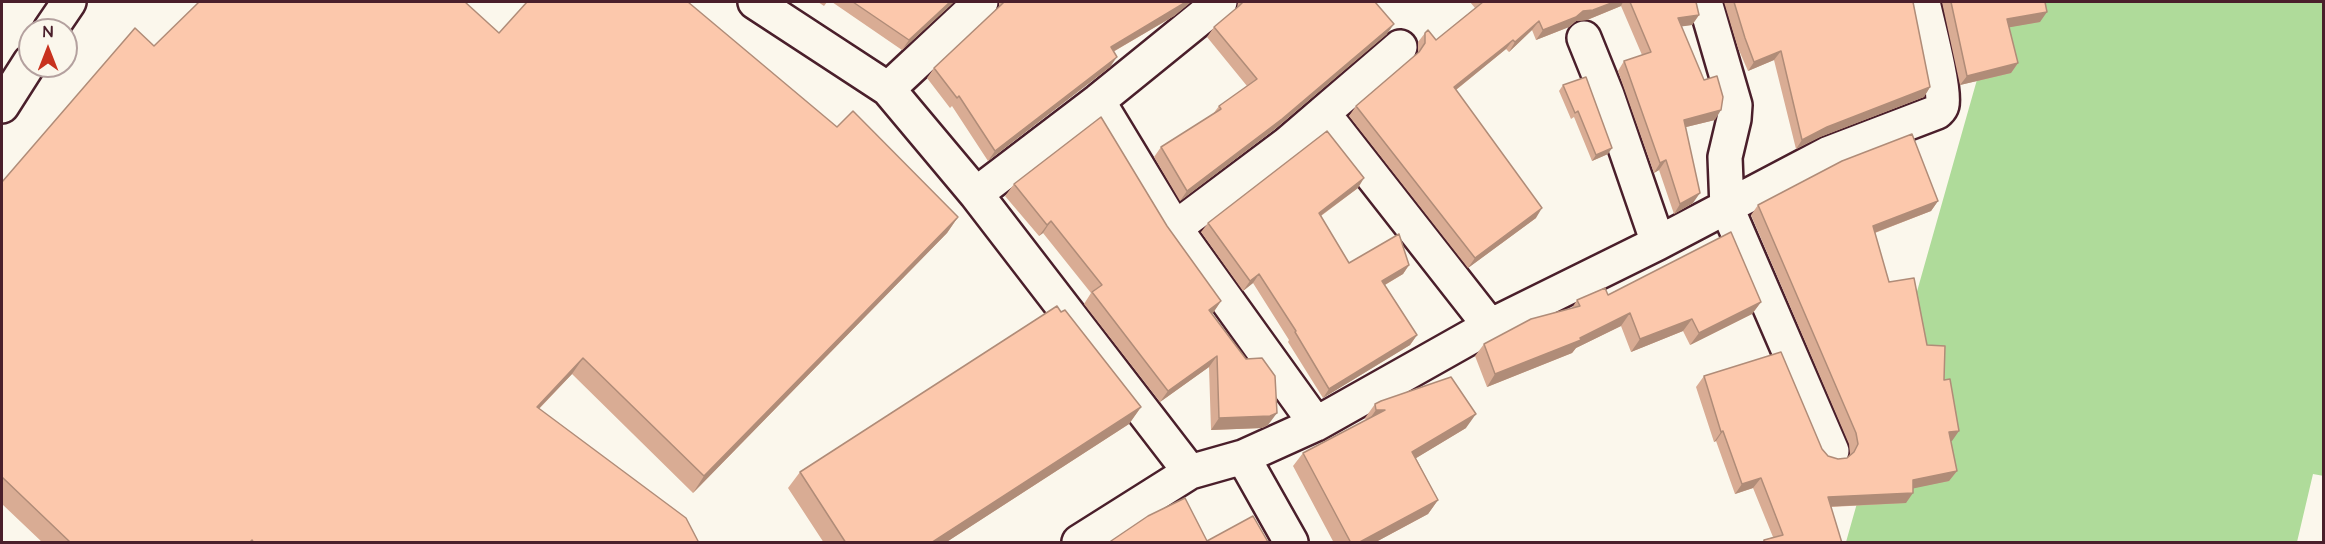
<!DOCTYPE html>
<style>
body{margin:0}
#map{position:relative;width:2325px;height:544px;overflow:hidden;background:#fbf7ec;font-family:"Architects Daughter",sans-serif}
canvas{display:block}
.frame{position:absolute;inset:0;border:3px solid #4a1f2b;pointer-events:none}
.north{position:absolute;left:18px;top:18px;width:60px;height:60px;box-sizing:border-box;background:#fbf7ec;border:2px solid #b4a19f;border-radius:50%;rotate:0deg;font-size:16px;font-weight:700;line-height:24px;text-align:center;color:#4a1f2b}
.north::after{content:'';display:block;margin:auto;width:21px;height:27px;background:#c8321e;clip-path:polygon(50% 0,100% 100%,50% 72%,0 100%)}
</style>
<div id="map">
<canvas width="2325" height="544"></canvas>
<div class="frame"></div>
<div class="north">N</div>
</div>
<script>
const g = document.querySelector('canvas').getContext('2d');
g.lineJoin = 'round';
function fillPath(path, color) { g.fillStyle = color; g.fill(path, 'evenodd'); }
function stroke(path, color, width, dash) { g.strokeStyle = color; g.lineWidth = width; g.lineCap = dash ? 'butt' : 'round'; g.setLineDash(dash || []); g.stroke(path); }
const green = new Path2D(`
 M 1999,2 L 2323,2 L 2324,476 L 2313,474 L 2297,542 L 1846,542 Z`);
const minor = new Path2D(`
 M 755,2 L 888,89 L 976,194 L 1190,472
 M 1705,2 L 1735,105 L 1734,119 L 1725,157 L 1727,208 L 1832,451
 M 50,30 L 69,2
 M 1584,38 L 1607,95 L 1658,243
 M 888,89 L 981,2
 M 1098,101 L 1175,228 L 1316,424
 M 2,106 L 30,62
 M 1323,113 L 1490,326
 M 976,194 L 1098,101 L 1220,2
 M 1175,228 L 1287,144 L 1400,47
 M 1243,457 L 1291,542
 M 1079,542 L 1190,472 L 1243,457 L 1316,424 L 1490,326 L 1658,243 L 1827,154 L 1937,112 C 1940,109 1941,109 1942,105 C 1946,91 1927,20 1923,2`);
const wall = new Path2D(`
 M 818,2 L 827,2 L 824,6 Z
 M 832,2 L 954,2 L 902,50 Z
 M 999,2 L 1191,2 L 1174,16 L 1113,52 L 1110,67 L 988,161 L 952,106 L 950,108 L 927,78 L 934,68 L 999,8 Z
 M 1238,2 L 1375,2 L 1387,34 L 1275,129 L 1180,201 L 1154,157 L 1161,147 L 1213,114 L 1219,106 L 1247,86 L 1207,37 L 1214,27 L 1237,8 Z
 M 1470,2 L 1696,2 L 1699,15 L 1692,25 L 1681,26 L 1715,120 L 1686,127 L 1693,203 L 1674,214 L 1659,170 L 1654,173 L 1618,71 L 1624,61 L 1642,55 L 1621,6 L 1587,20 L 1576,21 L 1569,27 L 1536,40 L 1532,30 L 1509,52 L 1506,49 L 1456,90 L 1536,218 L 1468,268 L 1349,116 L 1356,106 L 1418,53 L 1418,42 L 1425,33 L 1436,40 L 1475,8 Z
 M 1724,2 L 1913,2 L 1930,87 L 1924,97 L 1820,137 L 1796,149 L 1774,60 L 1748,71 L 1738,48 Z
 M 1942,2 L 2045,2 L 2040,22 L 2009,27 L 2018,63 L 2011,73 L 1960,85 Z
 M 499,33 L 837,127 L 958,217 L 947,233 L 693,493 L 572,374 L 539,409 L 699,543 L 43,543 L 2,504 L 2,182 Z
 M 1563,85 L 1608,154 L 1592,161 L 1574,117 L 1571,119 L 1559,91 Z
 M 1014,184 L 1167,226 L 1221,301 L 1212,314 L 1268,425 L 1262,428 L 1211,430 L 1209,367 L 1160,402 L 1084,304 L 1091,293 L 1043,233 L 1039,236 L 1005,196 Z
 M 1358,188 L 1321,216 L 1349,263 L 1409,265 L 1403,274 L 1385,285 L 1417,335 L 1410,345 L 1323,398 L 1288,342 L 1289,340 L 1253,283 L 1243,291 L 1201,232 L 1208,223 Z
 M 1938,201 L 1931,211 L 1875,233 L 1889,282 L 1927,345 L 1944,380 L 1952,441 L 1950,441 L 1957,471 L 1949,481 L 1913,488 L 1906,503 L 1831,507 L 1842,543 L 1762,543 L 1764,540 L 1773,537 L 1753,488 L 1735,494 L 1716,441 L 1714,442 L 1696,387 L 1704,376 L 1822,449 L 1828,456 L 1838,459 L 1847,458 L 1850,454 L 1849,444 L 1751,215 L 1758,205 Z
 M 1608,295 L 1761,302 L 1752,314 L 1690,345 L 1683,331 L 1631,352 L 1621,326 L 1576,348 L 1572,353 L 1487,387 L 1475,356 L 1484,344 L 1572,308 L 1577,300 Z
 M 1375,404 L 1466,428 L 1416,458 L 1438,500 L 1428,514 L 1374,543 L 1334,543 L 1293,466 L 1303,453 L 1366,420 L 1365,418 Z
 M 1141,407 L 1129,424 L 945,543 L 824,543 L 788,488 L 800,472 Z`);
const shadedWall = new Path2D(`
 M 950,2 L 954,2 L 902,50 L 909,40 Z
 M 1186,2 L 1191,2 L 1174,16 L 1104,57 L 1111,47 Z
 M 1614,2 L 1623,2 L 1621,6 L 1587,20 L 1576,21 L 1569,27 L 1536,40 L 1543,30 L 1583,11 Z
 M 2047,12 L 2040,22 L 2000,29 L 2007,19 Z
 M 1699,15 L 1692,25 L 1671,28 L 1678,18 Z
 M 1539,21 L 1532,30 L 1509,52 L 1515,42 Z
 M 1394,24 L 1387,34 L 1275,129 L 1180,201 L 1187,191 Z
 M 1513,40 L 1506,49 L 1447,97 L 1454,87 Z
 M 1781,51 L 1774,60 L 1748,71 L 1754,62 Z
 M 1117,57 L 1110,67 L 988,161 L 995,151 Z
 M 2018,63 L 2011,73 L 1960,85 L 1967,76 Z
 M 1930,87 L 1924,97 L 1820,137 L 1796,149 L 1802,140 L 1827,127 Z
 M 1721,110 L 1715,120 L 1678,129 L 1684,120 Z
 M 1612,148 L 1608,154 L 1592,161 L 1596,155 Z
 M 1666,160 L 1659,170 L 1654,173 L 1660,163 Z
 M 1364,178 L 1358,188 L 1312,222 L 1319,213 Z
 M 1700,193 L 1693,203 L 1674,214 L 1680,204 Z
 M 1938,201 L 1931,211 L 1866,236 L 1873,226 Z
 M 1542,208 L 1536,218 L 1468,268 L 1475,258 Z
 M 958,217 L 947,233 L 693,493 L 704,476 Z
 M 1051,221 L 1043,233 L 1039,236 L 1047,225 Z
 M 1409,265 L 1403,274 L 1376,290 L 1382,281 Z
 M 1259,274 L 1253,283 L 1243,291 L 1250,281 Z
 M 1221,301 L 1213,313 L 1201,322 L 1209,310 Z
 M 1761,302 L 1752,314 L 1690,345 L 1699,333 Z
 M 1630,313 L 1621,326 L 1576,348 L 1572,353 L 1487,387 L 1495,374 L 1580,338 Z
 M 1692,319 L 1683,331 L 1631,352 L 1640,339 Z
 M 1417,335 L 1410,345 L 1323,398 L 1329,389 Z
 M 1217,356 L 1209,367 L 1160,402 L 1168,391 Z
 M 583,358 L 572,374 L 525,423 L 537,407 Z
 M 1141,407 L 1129,424 L 945,543 L 931,543 Z
 M 1376,410 L 1385,410 L 1366,424 Z
 M 1277,413 L 1268,425 L 1262,428 L 1211,430 L 1219,418 Z
 M 1476,414 L 1466,428 L 1403,466 L 1412,452 Z
 M 1723,431 L 1716,441 L 1714,442 L 1721,432 Z
 M 1959,431 L 1952,441 L 1941,442 L 1949,432 Z
 M 1957,471 L 1949,481 L 1906,490 L 1913,480 Z
 M 1761,478 L 1753,488 L 1735,494 L 1742,484 Z
 M 1913,493 L 1906,503 L 1821,507 L 1828,497 Z
 M 1438,500 L 1428,514 L 1374,543 L 1358,543 Z`);
const building = new Path2D(`
 M 199,2 L 465,2 L 499,33 L 527,2 L 688,2 L 837,127 L 853,111 L 958,217 L 704,476 L 583,358 L 537,407 L 686,518 L 699,543 L 254,543 L 252,540 L 249,543 L 71,543 L 2,477 L 2,182 L 135,28 L 154,46 Z
 M 853,2 L 950,2 L 909,40 Z
 M 1004,2 L 1186,2 L 1111,47 L 1117,57 L 995,151 L 959,96 L 957,98 L 934,68 L 1001,5 Z
 M 1243,2 L 1375,2 L 1394,24 L 1282,119 L 1187,191 L 1161,147 L 1221,109 L 1219,106 L 1257,79 L 1214,27 L 1239,6 Z
 M 1483,2 L 1614,2 L 1593,10 L 1583,11 L 1576,17 L 1543,30 L 1539,21 L 1515,42 L 1513,40 L 1454,87 L 1542,208 L 1475,258 L 1356,106 L 1419,52 L 1425,43 L 1425,33 L 1428,30 L 1436,40 Z
 M 1630,2 L 1696,2 L 1699,15 L 1678,18 L 1704,80 L 1717,76 L 1723,97 L 1721,110 L 1684,120 L 1700,193 L 1680,204 L 1666,160 L 1660,163 L 1624,61 L 1651,52 Z
 M 1734,2 L 1913,2 L 1930,87 L 1827,127 L 1802,140 L 1781,51 L 1754,62 L 1745,38 Z
 M 1951,2 L 2045,2 L 2047,12 L 2007,19 L 2018,63 L 1967,76 Z
 M 1586,77 L 1612,148 L 1596,155 L 1578,111 L 1575,113 L 1563,85 Z
 M 1101,117 L 1167,226 L 1221,301 L 1209,310 L 1246,359 L 1262,358 L 1275,376 L 1277,413 L 1270,416 L 1219,418 L 1217,356 L 1168,391 L 1092,292 L 1102,285 L 1051,221 L 1047,225 L 1014,184 Z
 M 1327,131 L 1364,178 L 1319,213 L 1349,263 L 1399,234 L 1409,265 L 1382,281 L 1417,335 L 1329,389 L 1295,332 L 1296,331 L 1259,274 L 1250,281 L 1208,223 Z
 M 1912,134 L 1938,201 L 1873,226 L 1889,282 L 1914,278 L 1927,345 L 1945,346 L 1944,380 L 1950,379 L 1959,431 L 1949,432 L 1957,471 L 1913,480 L 1913,493 L 1828,497 L 1842,543 L 1764,543 L 1764,540 L 1783,535 L 1761,478 L 1742,484 L 1723,431 L 1721,432 L 1704,376 L 1781,352 L 1822,449 L 1828,456 L 1838,459 L 1847,458 L 1854,452 L 1858,444 L 1856,433 L 1758,205 L 1842,161 Z
 M 1731,232 L 1761,302 L 1699,333 L 1692,319 L 1640,339 L 1630,313 L 1580,338 L 1581,340 L 1495,374 L 1484,344 L 1531,319 L 1580,306 L 1577,300 L 1605,288 L 1608,295 Z
 M 1057,306 L 1061,312 L 1065,310 L 1141,407 L 931,543 L 846,543 L 800,472 Z
 M 1451,377 L 1476,414 L 1412,452 L 1438,500 L 1358,543 L 1351,543 L 1303,453 L 1385,410 L 1376,410 L 1375,404 L 1381,401 Z
 M 1185,498 L 1207,541 L 1253,516 L 1268,542 L 1108,543 L 1148,516 Z`);
fillPath(green, '#afdb9a');
stroke(minor, '#4a1f2b', 38);
stroke(minor, '#fbf7ec', 33);
fillPath(wall, '#d9ac94');
fillPath(shadedWall, '#b08c78');
fillPath(building, '#fcc8ac');
stroke(building, '#b08c78', 1.5);
</script>
